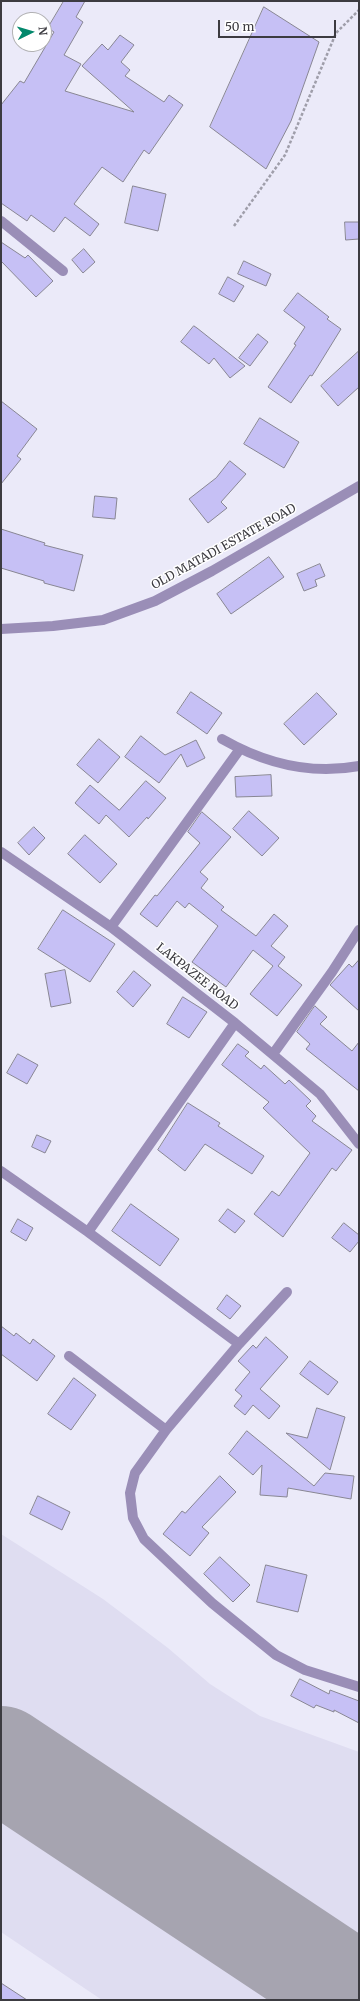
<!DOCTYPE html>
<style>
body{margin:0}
#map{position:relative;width:360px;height:2001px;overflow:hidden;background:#ebeaf9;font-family:Merriweather,serif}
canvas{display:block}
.frame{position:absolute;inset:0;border:2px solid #3c3b41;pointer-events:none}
.north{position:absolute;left:12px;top:12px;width:40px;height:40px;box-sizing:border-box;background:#fff;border:1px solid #b1b1b3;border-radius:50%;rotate:85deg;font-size:11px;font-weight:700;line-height:16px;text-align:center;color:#3c3b41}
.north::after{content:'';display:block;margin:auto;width:14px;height:18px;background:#03886c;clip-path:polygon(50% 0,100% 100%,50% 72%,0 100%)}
.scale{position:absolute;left:218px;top:20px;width:118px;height:18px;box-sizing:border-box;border:2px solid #3c3b41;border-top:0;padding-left:5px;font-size:12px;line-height:14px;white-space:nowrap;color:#3c3b41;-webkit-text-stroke:3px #fff;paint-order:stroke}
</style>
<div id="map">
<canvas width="360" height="2001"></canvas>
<div class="frame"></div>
<div class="north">N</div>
<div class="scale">50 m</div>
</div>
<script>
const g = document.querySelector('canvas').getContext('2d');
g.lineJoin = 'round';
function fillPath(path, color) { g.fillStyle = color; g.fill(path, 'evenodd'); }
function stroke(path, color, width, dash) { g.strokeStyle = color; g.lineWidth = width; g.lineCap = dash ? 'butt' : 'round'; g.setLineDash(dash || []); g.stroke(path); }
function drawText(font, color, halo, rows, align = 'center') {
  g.font = font + ' Merriweather,serif'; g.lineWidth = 3; g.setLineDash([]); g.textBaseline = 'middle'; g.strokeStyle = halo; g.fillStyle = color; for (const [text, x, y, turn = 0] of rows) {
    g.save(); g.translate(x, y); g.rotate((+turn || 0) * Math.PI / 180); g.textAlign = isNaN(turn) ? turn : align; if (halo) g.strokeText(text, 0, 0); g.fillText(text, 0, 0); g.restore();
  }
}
const built = new Path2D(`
 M 1,1534 L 103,1599 L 168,1648 L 210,1684 L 260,1716 L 359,1752 L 359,2000 L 102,2000 L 1,1932 Z`);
const runway = new Path2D(`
 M 1,1759 L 359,1997`);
const building = new Path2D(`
 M 64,1 L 85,1 L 76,17 L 83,22 L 64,55 L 81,64 L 65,91 L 134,112 L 82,66 L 102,44 L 108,50 L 120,35 L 134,45 L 121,62 L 130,70 L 125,76 L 164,102 L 169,95 L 183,105 L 149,154 L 144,150 L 123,182 L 102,167 L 74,204 L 99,224 L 90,236 L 65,217 L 54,232 L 31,215 L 27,221 L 1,203 L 1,105 L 20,81 L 24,83 L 54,32 L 48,28 Z
 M 264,7 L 319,42 L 291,121 L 266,169 L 210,127 Z
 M 133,186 L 166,194 L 158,231 L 125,223 Z
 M 345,222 L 359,222 L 359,239 L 346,240 Z
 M 1,242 L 25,258 L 28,255 L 53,281 L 36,297 L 1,261 Z
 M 84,249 L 95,262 L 83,273 L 72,260 Z
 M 244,261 L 271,274 L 266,286 L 238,274 Z
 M 228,277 L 244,286 L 234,302 L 219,294 Z
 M 298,293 L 329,317 L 327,319 L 341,329 L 312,376 L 310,375 L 291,403 L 268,387 L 296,345 L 294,344 L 305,327 L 284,311 Z
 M 194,326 L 197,328 L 245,366 L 230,378 L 214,358 L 209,364 L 181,342 Z
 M 258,334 L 268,342 L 250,366 L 239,358 Z
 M 359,351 L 359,387 L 338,406 L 321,386 Z
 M 1,401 L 37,429 L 17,456 L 21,459 L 1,484 Z
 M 260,418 L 299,442 L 284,468 L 244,444 Z
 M 230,461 L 246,474 L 221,502 L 227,508 L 208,523 L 189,499 L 216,478 Z
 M 95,496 L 117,498 L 115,519 L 93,517 Z
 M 1,529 L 45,543 L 44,545 L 83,555 L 74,591 L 44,583 L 44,581 L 1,568 Z
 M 269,557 L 284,577 L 231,614 L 217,594 Z
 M 320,564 L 325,576 L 315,580 L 317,586 L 304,591 L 297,574 Z
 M 191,692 L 222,713 L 207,734 L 177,713 Z
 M 317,693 L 337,714 L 304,745 L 284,724 Z
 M 141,736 L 165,755 L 196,740 L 205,758 L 187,767 L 181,754 L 159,783 L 125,757 Z
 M 99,739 L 120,757 L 98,783 L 77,765 Z
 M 271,775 L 272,796 L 236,797 L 235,777 Z
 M 146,781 L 166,798 L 148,819 L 147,817 L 129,837 L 106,815 L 99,824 L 75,803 L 90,785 L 119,810 Z
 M 249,811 L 279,838 L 262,856 L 233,829 Z
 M 202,812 L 231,837 L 200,872 L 208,879 L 201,888 L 224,907 L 221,910 L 256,936 L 274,914 L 288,926 L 271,946 L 285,957 L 278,966 L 302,985 L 277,1016 L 250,994 L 273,966 L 253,950 L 226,987 L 192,962 L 218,926 L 189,903 L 185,908 L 177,901 L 157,927 L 140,914 L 155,895 L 157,896 L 200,843 L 188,832 Z
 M 34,827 L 45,838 L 29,855 L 18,843 Z
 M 85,835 L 117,864 L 100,883 L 68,854 Z
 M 63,910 L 115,944 L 90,982 L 38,949 Z
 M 359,960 L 359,1011 L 330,985 L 349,964 L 352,967 Z
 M 65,970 L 71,1003 L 51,1007 L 45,974 Z
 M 134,971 L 151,985 L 133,1007 L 117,992 Z
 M 183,997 L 207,1012 L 189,1038 L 167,1024 Z
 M 315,1006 L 327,1017 L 320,1024 L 352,1051 L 359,1042 L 359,1091 L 306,1049 L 310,1044 L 297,1032 Z
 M 238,1044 L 249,1052 L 245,1056 L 261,1069 L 264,1065 L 285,1084 L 289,1080 L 311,1101 L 306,1106 L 316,1116 L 312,1121 L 352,1150 L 336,1171 L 332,1168 L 283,1237 L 254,1214 L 272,1191 L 279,1196 L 310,1153 L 263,1108 L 269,1102 L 222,1065 Z
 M 18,1054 L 38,1065 L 27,1084 L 7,1073 Z
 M 188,1103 L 220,1123 L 218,1126 L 264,1156 L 252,1174 L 205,1144 L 185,1171 L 158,1150 Z
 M 37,1135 L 51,1141 L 45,1153 L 32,1147 Z
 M 131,1204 L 179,1239 L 160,1266 L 112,1231 Z
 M 228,1209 L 245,1221 L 235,1233 L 219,1221 Z
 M 18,1219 L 33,1228 L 26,1241 L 11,1232 Z
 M 344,1223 L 359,1235 L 359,1241 L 350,1252 L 332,1238 Z
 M 227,1295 L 241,1306 L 230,1319 L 217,1309 Z
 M 1,1326 L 14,1336 L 16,1333 L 30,1344 L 33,1339 L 55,1356 L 37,1381 L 1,1354 Z
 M 266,1337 L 288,1357 L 260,1389 L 280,1406 L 269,1419 L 253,1405 L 245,1415 L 234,1406 L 242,1396 L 235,1390 L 250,1372 L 238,1361 L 253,1345 L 256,1348 Z
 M 310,1361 L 338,1382 L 328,1395 L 300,1374 Z
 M 74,1378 L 96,1395 L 71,1430 L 48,1414 Z
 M 317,1408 L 345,1417 L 330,1470 L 286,1433 L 307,1438 Z
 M 247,1431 L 314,1486 L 325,1473 L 354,1476 L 351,1499 L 288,1488 L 287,1497 L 260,1495 L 262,1465 L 253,1475 L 229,1454 Z
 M 220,1476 L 236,1492 L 202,1527 L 209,1533 L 190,1556 L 163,1534 L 182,1511 L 185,1513 Z
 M 38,1496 L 70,1512 L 62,1530 L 30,1514 Z
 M 220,1557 L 250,1585 L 233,1602 L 204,1574 Z
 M 266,1565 L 307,1575 L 298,1612 L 257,1602 Z
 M 300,1679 L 329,1694 L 330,1690 L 359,1701 L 359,1723 L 334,1710 L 334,1712 L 316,1705 L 314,1708 L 291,1696 Z
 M 1,1983 L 27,2000 L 1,2000 Z`);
const path = new Path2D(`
 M 234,226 L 285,155 L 336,33 L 359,10`);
const minor = new Path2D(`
 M 1,221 L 63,271
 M 1,629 L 53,626 L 103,620 L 155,601 L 212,571 L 359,486
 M 222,739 C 264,763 311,775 359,766
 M 1,852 L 111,927 L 235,1023 L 320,1094 L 359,1144
 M 111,927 L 240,749
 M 273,1054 L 332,972 L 359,930
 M 1,1171 L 88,1232 L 239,1344
 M 88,1232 L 235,1023
 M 287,1292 L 239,1344 L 166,1430 L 135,1473 L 130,1493 L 133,1518 L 144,1539 L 212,1603 L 276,1655 L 305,1670 L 359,1687
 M 69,1356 L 166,1430`);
const streetNames = [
 ["OLD MATADI ESTATE ROAD",224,547,-29],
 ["LAKPAZEE ROAD",197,977,38]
];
fillPath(built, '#dfddf1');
stroke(runway, '#a6a4b0', 106);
fillPath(building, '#c6c0f5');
stroke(building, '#888693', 1);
stroke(path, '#9f9eaa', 2.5, [3, 2]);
stroke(minor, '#9a8eb7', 10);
drawText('12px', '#3c3b41', '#fff', streetNames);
</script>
